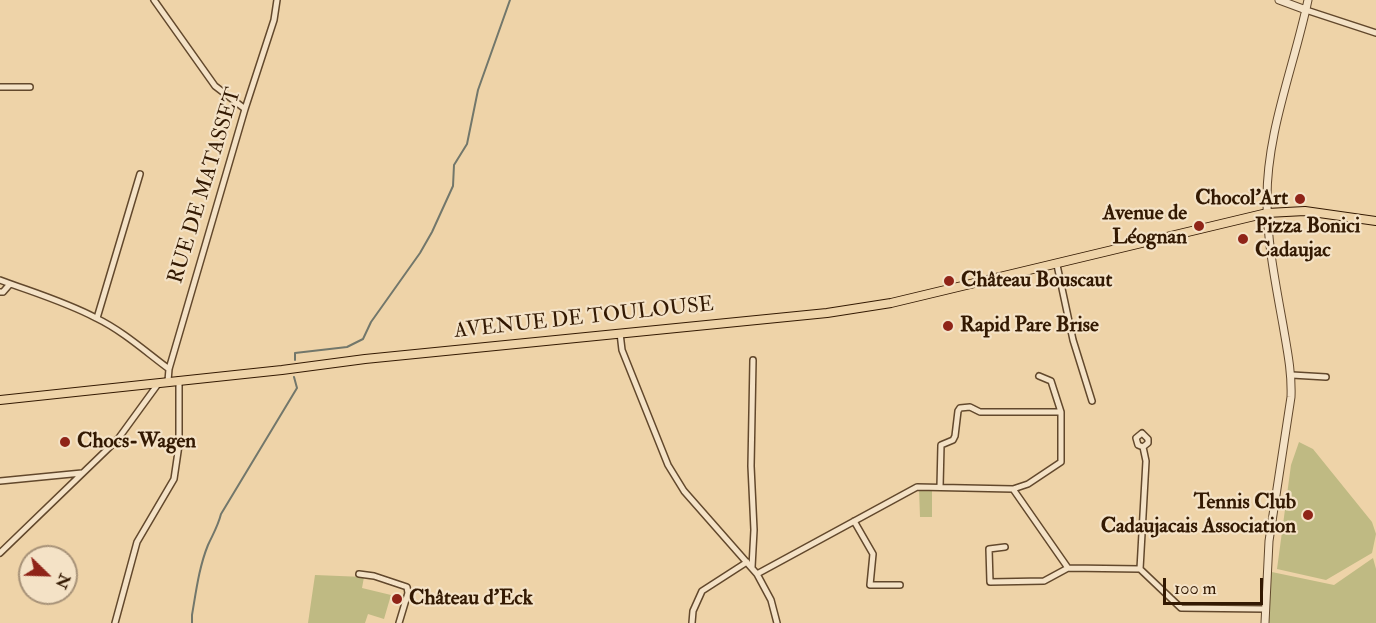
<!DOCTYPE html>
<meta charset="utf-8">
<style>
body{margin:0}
#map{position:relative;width:1376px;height:623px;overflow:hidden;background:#eed3a8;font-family:"IM FELL Double Pica",serif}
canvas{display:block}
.north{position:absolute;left:18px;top:545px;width:60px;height:60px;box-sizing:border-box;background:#f4e2c6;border:2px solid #a79278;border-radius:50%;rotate:113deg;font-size:16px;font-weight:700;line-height:24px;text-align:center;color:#331902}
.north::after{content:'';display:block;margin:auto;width:21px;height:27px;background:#8f2418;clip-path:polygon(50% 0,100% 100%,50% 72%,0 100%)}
.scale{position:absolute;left:1163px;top:578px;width:100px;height:27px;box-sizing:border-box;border:3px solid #331902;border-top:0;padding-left:8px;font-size:18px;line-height:21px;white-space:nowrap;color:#331902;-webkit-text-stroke:4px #f4e2c6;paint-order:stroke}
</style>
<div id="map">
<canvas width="1376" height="623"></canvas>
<div class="north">N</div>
<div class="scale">100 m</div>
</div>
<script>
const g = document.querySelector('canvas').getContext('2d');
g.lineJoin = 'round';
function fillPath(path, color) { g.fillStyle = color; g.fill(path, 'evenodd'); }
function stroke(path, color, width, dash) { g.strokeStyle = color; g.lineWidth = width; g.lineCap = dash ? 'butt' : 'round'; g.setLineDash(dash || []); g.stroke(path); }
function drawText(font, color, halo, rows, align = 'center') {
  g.font = font + ' "IM FELL Double Pica",serif'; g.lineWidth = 4.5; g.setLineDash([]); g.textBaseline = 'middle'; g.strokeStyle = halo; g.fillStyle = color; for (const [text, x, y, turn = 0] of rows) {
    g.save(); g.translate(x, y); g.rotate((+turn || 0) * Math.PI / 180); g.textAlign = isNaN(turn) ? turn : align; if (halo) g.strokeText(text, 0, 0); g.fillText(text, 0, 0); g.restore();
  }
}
const green = new Path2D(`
 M 1299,442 L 1313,449 L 1372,522 L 1376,534 L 1372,553 L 1326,580 L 1277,569 L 1291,465 Z
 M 919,489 L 932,490 L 932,517 L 920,517 Z
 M 1373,558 L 1376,569 L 1376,623 L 1265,623 L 1267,571 L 1334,585 Z
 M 315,575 L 364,577 L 362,588 L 391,595 L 384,619 L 368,614 L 365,623 L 308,623 Z`);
const stream = new Path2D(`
 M 295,360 L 295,353 L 347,347 L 363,339 L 371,322 L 420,253 L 432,232 L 453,186 L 454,165 L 467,144 L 478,90 L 510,0
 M 192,623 L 192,615 C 196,592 199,567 208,545 C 213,534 218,526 221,514 L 297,388 L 294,377`);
const minor = new Path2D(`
 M 154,0 L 215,86 L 245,109
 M 1306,10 L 1376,33
 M 0,87 L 30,87
 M 1057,265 L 1073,340 L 1092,401
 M 0,280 C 32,292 66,302 96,318 C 123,331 146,352 169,369
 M 0,292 L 3,292 L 10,284
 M 97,318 L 140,174
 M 620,333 L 622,350 L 668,465 L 684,491 L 757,574 L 771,600 L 777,623
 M 1292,375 L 1326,377
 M 168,381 L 169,369 L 245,109 L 274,20 L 277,0
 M 0,481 L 82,473
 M 940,487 L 941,445 L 953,440 L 955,436 L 958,411 L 960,408 L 970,407 L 980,412 L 1061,412
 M 1013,489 L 1028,484 L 1061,462 L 1061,412 L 1051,381 L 1039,376
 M 854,521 L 873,554 L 870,585 L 900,585
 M 1005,547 L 989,549 L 990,582 L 1044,581 L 1068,568
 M 0,553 L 118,439 L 158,384
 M 752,567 L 754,530 L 751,466 L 753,360
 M 1140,569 L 1146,461 L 1143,447 L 1148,443 L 1148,439 L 1142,433 L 1136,438 L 1138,445 L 1143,447
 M 359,574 L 374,576 L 407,587 L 408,593 L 399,623
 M 757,574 L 917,487 L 1013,489 L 1068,568 L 1140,569 L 1181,608 L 1265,609
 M 115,623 L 137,542 L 174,479 L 179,445 L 179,380
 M 692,623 L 693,611 L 702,591 L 747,562`);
const tertiary = new Path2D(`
 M 1279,0 L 1306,10
 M 1265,623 L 1269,541 L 1291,397 C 1292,372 1287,349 1283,325 C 1276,286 1267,241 1267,202 C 1266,133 1294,67 1308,0`);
const primary = new Path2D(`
 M 0,400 L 282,370 L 365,359 L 827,313 L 891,303 L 1267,213 L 1305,211 L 1376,221`);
const markers = [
 [1300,199,6,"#8f2418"],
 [1199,226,6,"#8f2418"],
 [1243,239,6,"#8f2418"],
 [949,281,6,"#8f2418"],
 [948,326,6,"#8f2418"],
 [65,442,6,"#8f2418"],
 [1308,515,6,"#8f2418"],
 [397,599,6,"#8f2418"]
];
const streetNames = [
 ["RUE DE MATASSET",206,186,-73],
 ["AVENUE DE TOULOUSE",584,319,-6]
];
const poiNames = [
 ["Chocol'Art",1288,199,"right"],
 ["Avenue de",1187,214,"right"],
 ["Léognan",1187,238,"right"],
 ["Pizza Bonici",1255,227],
 ["Cadaujac",1255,251],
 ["Château Bouscaut",961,281],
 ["Rapid Pare Brise",960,326],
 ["Chocs-Wagen",77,442],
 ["Tennis Club",1296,503,"right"],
 ["Cadaujacais Association",1296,527,"right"],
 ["Château d'Eck",409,599]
];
fillPath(green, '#bfba83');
stroke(stream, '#72776b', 2);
stroke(minor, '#62482c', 8);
stroke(tertiary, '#62482c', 9);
stroke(primary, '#331902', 10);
stroke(minor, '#f4e2c6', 5);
stroke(tertiary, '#f4e2c6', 7);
stroke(primary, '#eed3a8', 8);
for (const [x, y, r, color] of markers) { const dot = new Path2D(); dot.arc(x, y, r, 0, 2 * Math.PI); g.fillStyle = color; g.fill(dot); stroke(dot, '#f4e2c6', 2); }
drawText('21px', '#331902', '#f4e2c6', streetNames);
drawText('bold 21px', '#331902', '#f4e2c6', poiNames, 'left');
</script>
